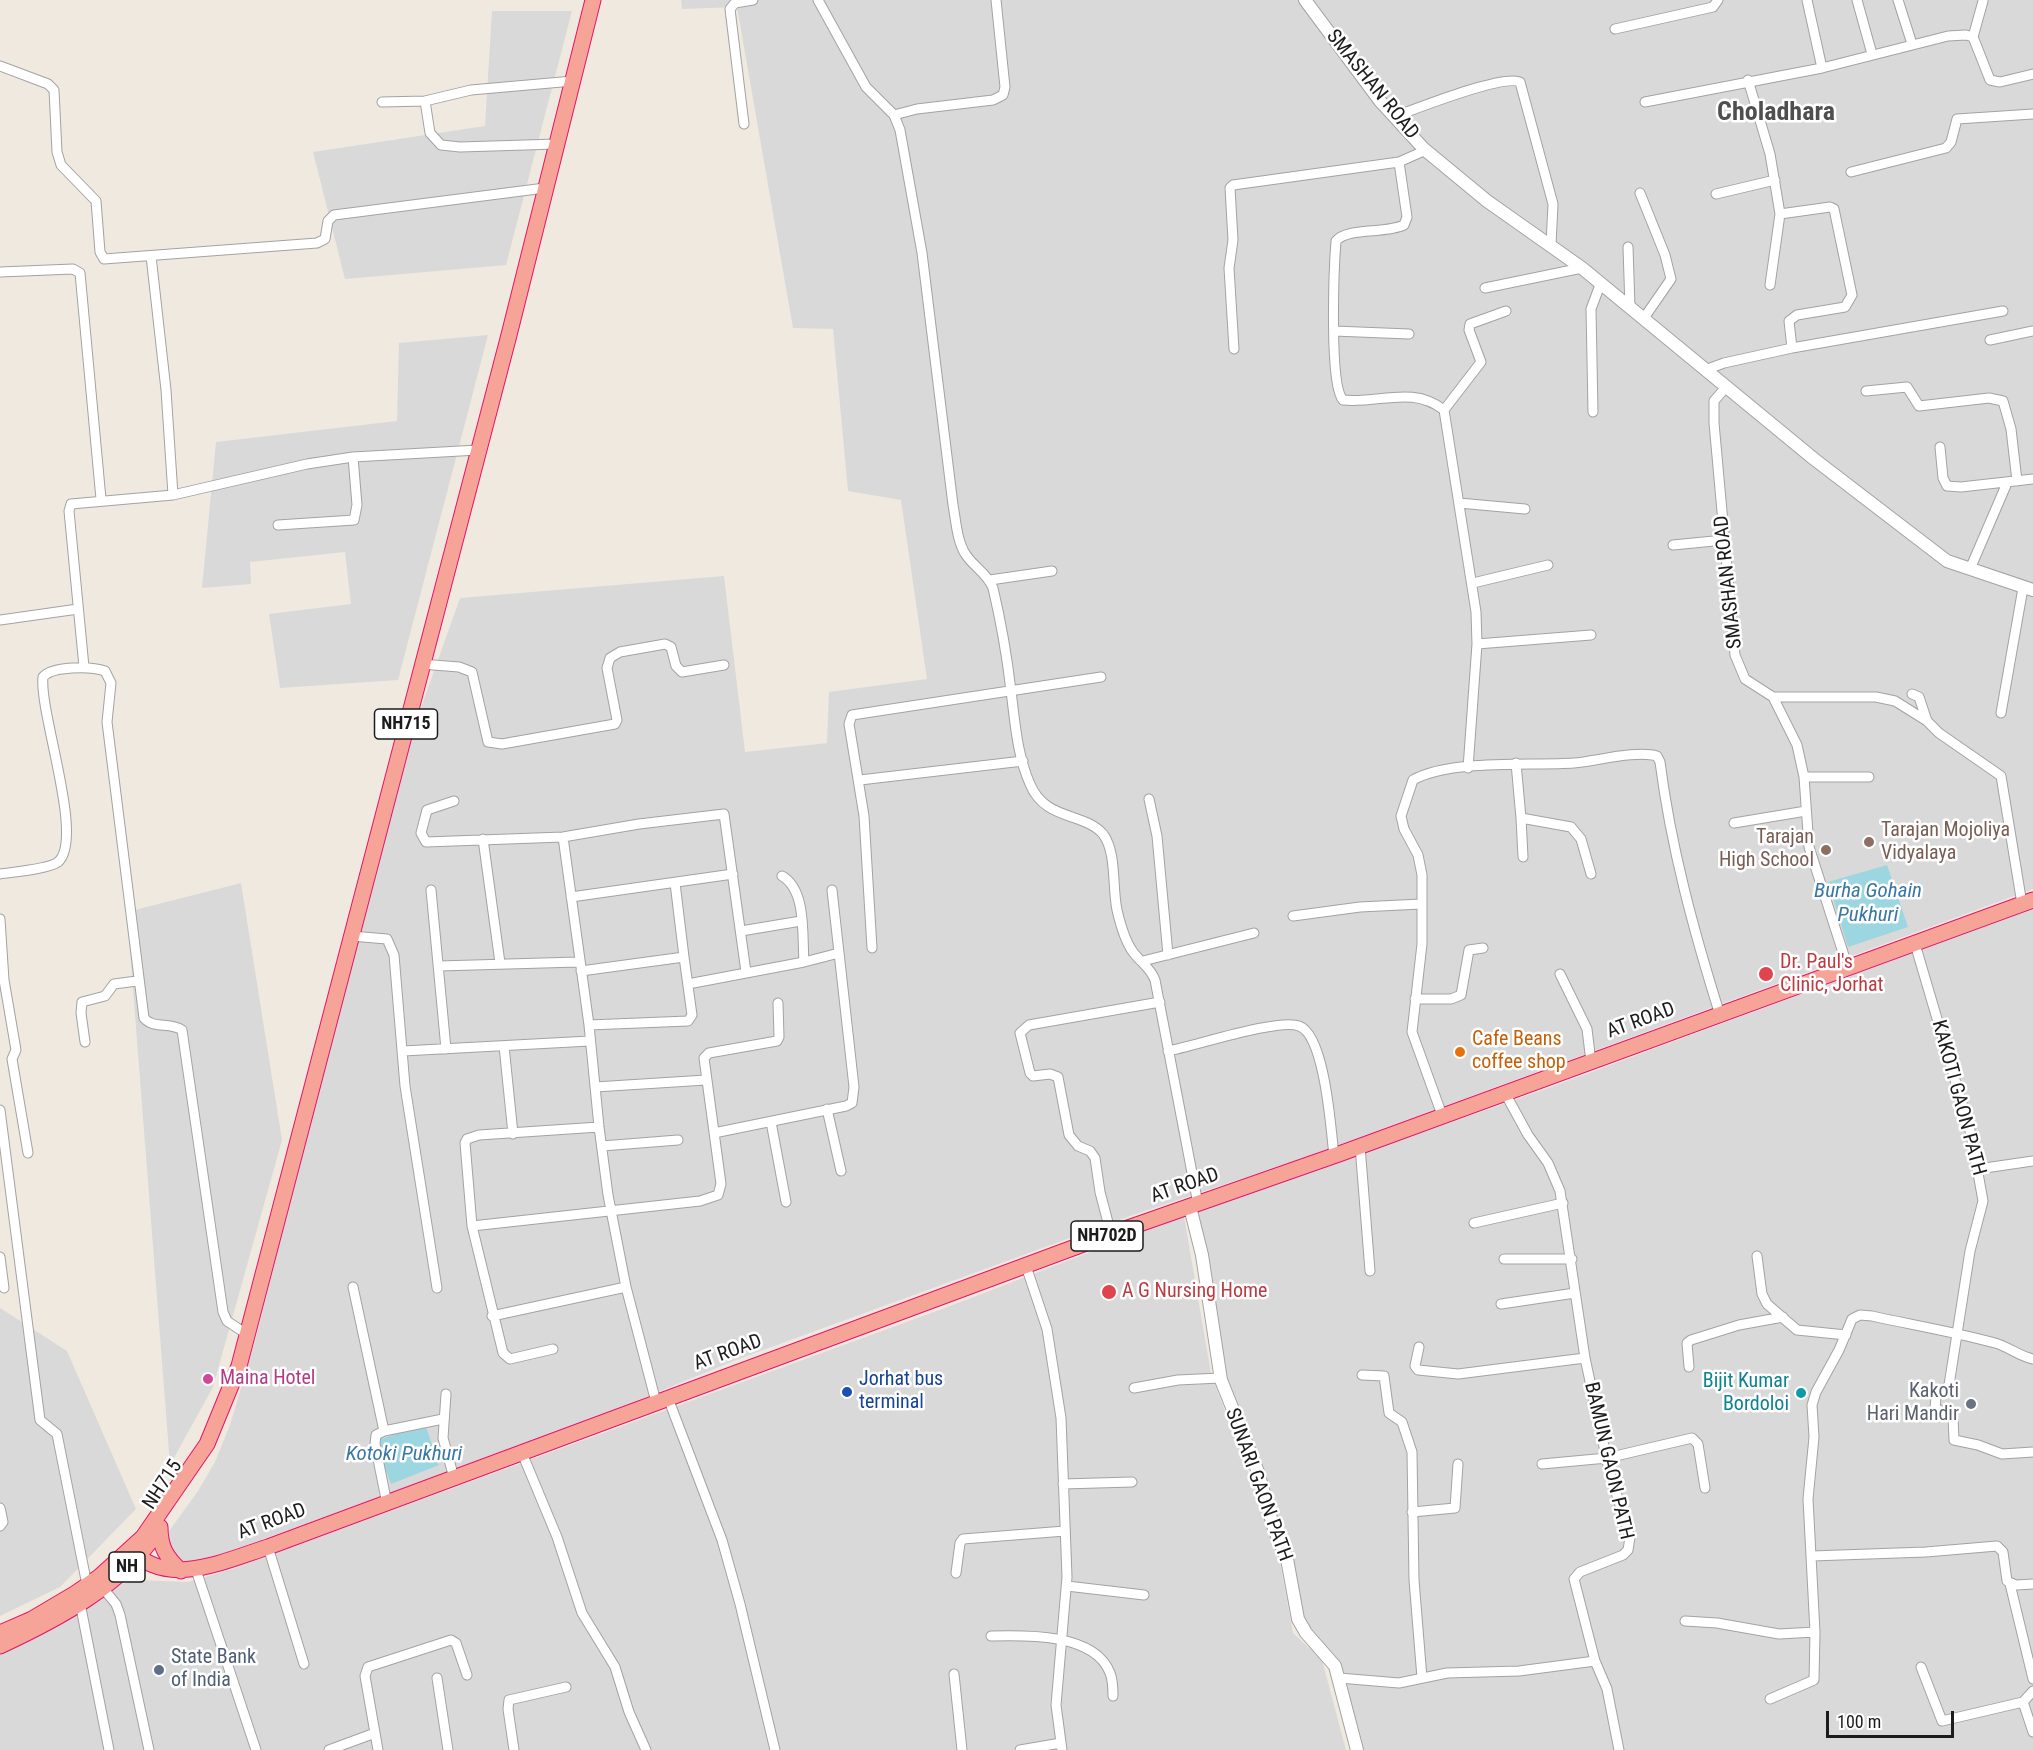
<!DOCTYPE html>
<style>
body{margin:0}
#map{position:relative;width:2033px;height:1750px;overflow:hidden;background:#efe9e0;font-family:"Roboto Condensed",sans-serif}
canvas{display:block}
.scale{position:absolute;left:1826px;top:1711px;width:128px;height:27px;box-sizing:border-box;border:3px solid #1c1c1c;border-top:0;padding-left:8px;font-size:18px;line-height:21px;white-space:nowrap;color:#1c1c1c;-webkit-text-stroke:4px #fff;paint-order:stroke}
</style>
<div id="map">
<canvas width="2033" height="1750"></canvas>
<div class="scale">100 m</div>
</div>
<script>
const g = document.querySelector('canvas').getContext('2d');
g.lineJoin = 'round';
function fillPath(path, color) { g.fillStyle = color; g.fill(path, 'evenodd'); }
function stroke(path, color, width, dash) { g.strokeStyle = color; g.lineWidth = width; g.lineCap = dash ? 'butt' : 'round'; g.setLineDash(dash || []); g.stroke(path); }
function drawText(font, color, halo, rows, align = 'center') {
  g.font = font + ' "Roboto Condensed",sans-serif'; g.lineWidth = 5; g.setLineDash([]); g.textBaseline = 'middle'; g.strokeStyle = halo; g.fillStyle = color; for (const [text, x, y, turn = 0] of rows) {
    g.save(); g.translate(x, y); g.rotate((+turn || 0) * Math.PI / 180); g.textAlign = isNaN(turn) ? turn : align; if (halo) g.strokeText(text, 0, 0); g.fillText(text, 0, 0); g.restore();
  }
}
const residential = new Path2D(`
 M 681,0 L 2033,0 L 2033,889 L 1309,1156 L 1130,1216 L 736,1360 L 580,1424 L 389,1494 L 205,1560 L 183,1564 L 169,1552 L 167,1534 L 198,1491 L 215,1462 L 230,1425 L 257,1334 L 339,1005 L 393,805 L 417,719 L 460,598 L 724,576 L 745,752 L 827,743 L 829,692 L 927,679 L 901,500 L 848,491 L 833,329 L 793,328 L 737,7 L 682,9 Z
 M 492,11 L 572,11 L 506,265 L 345,279 L 313,152 L 485,126 Z
 M 488,335 L 398,680 L 280,688 L 269,614 L 351,604 L 345,552 L 250,562 L 251,584 L 202,588 L 216,442 L 397,421 L 399,343 Z
 M 241,883 L 282,1140 L 213,1387 L 170,1465 L 127,912 Z
 M 2033,908 L 2033,1750 L 1358,1750 L 1338,1679 L 1301,1625 L 1290,1551 L 1218,1372 L 1196,1212 L 1554,1086 Z
 M 1184,1216 L 1211,1374 L 1278,1552 L 1293,1633 L 1322,1660 L 1346,1750 L 0,1750 L 0,1652 L 112,1586 L 139,1580 L 188,1582 L 232,1569 L 950,1306 Z
 M 0,1308 L 67,1351 L 136,1509 L 60,1587 L 0,1616 Z`);
const water = new Path2D(`
 M 1887,865 L 1908,927 L 1848,947 L 1828,882 Z
 M 425,1424 L 439,1465 L 391,1484 L 375,1441 Z`);
const minor = new Path2D(`
 M 818,0 L 866,87 L 894,115 L 900,130 L 922,253 L 953,505 C 956,521 957,542 966,555 C 974,567 987,573 993,588 C 1001,622 1007,656 1011,691 C 1015,722 1017,755 1030,784 C 1045,821 1084,812 1103,834 C 1117,853 1112,887 1117,910 C 1120,923 1125,941 1133,952 C 1141,963 1150,967 1155,980 L 1198,1204
 M 1807,0 L 1822,68
 M 1857,0 L 1872,54
 M 1898,0 L 1912,44
 M 1615,29 L 1713,7 L 1718,0
 M 1973,37 L 1983,1
 M 0,66 L 48,84 L 54,90 L 57,152 L 61,165 L 96,201 L 100,252 L 104,259 L 317,243 L 325,239 L 328,221 L 334,215 L 545,188
 M 1748,80 L 1770,154 L 1780,214 L 1770,285
 M 425,101 L 430,133 L 441,145 L 460,147 L 557,144
 M 382,102 L 425,101 L 471,90 L 573,81
 M 1645,102 L 1822,68 L 1948,36 L 1966,35 L 1973,37 L 1990,80 L 2000,82 L 2033,74
 M 894,115 L 917,109 L 993,100 L 1003,95 L 1005,87 L 996,0
 M 1396,116 C 1418,108 1503,74 1520,82 L 1553,204 L 1551,245
 M 744,124 L 730,9 L 735,3 L 753,0
 M 1426,150 L 1399,162 L 1407,217 L 1404,225 C 1386,234 1347,227 1336,241 C 1334,266 1329,386 1343,400 C 1379,404 1412,385 1444,410 L 1476,612 L 1477,644 L 1468,768
 M 1851,172 L 1946,148 L 1951,142 L 1957,119 L 2033,114
 M 1640,193 L 1665,255 L 1671,279 L 1644,318
 M 1716,194 L 1775,180
 M 1780,214 L 1830,207 L 1834,209 L 1852,295 L 1845,307 L 1797,315 L 1789,321 L 1792,348
 M 1628,247 L 1630,308
 M 151,256 L 166,390 L 173,495
 M 0,272 L 73,269 L 80,273 L 101,499
 M 1485,288 L 1582,268
 M 1334,331 L 1409,334
 M 1990,340 L 2033,331
 M 1234,349 L 1229,268 L 1233,240 L 1230,188 L 1233,185 L 1399,162
 M 1705,370 L 1724,363 L 1792,348 L 2003,311
 M 1726,387 L 1714,401 L 1714,423 L 1735,655 L 1745,679 L 1773,697 L 1797,745 L 1804,777 L 1809,847 L 1848,968
 M 1866,391 L 1907,387 L 1919,406 L 1989,398 L 2003,401 L 2011,429 L 2017,481
 M 1444,410 L 1481,362 L 1469,330 L 1470,324 L 1506,311
 M 1593,412 L 1591,309 L 1600,285
 M 1940,447 L 1943,478 L 1947,486 L 1961,487 L 2033,479
 M 1459,503 L 1525,509
 M 278,525 L 354,520 L 357,505 L 353,457
 M 1673,545 L 1724,540
 M 1970,569 L 2007,483
 M 990,580 L 1052,571
 M 1473,583 L 1548,565
 M 0,620 L 78,609
 M 1477,644 L 1591,635
 M 421,664 L 459,667 L 472,672 L 488,742 L 502,744 L 615,724 L 617,720 L 607,668 L 610,658 L 620,652 L 665,644 L 671,647 L 676,666 L 682,672 L 724,665
 M 84,667 L 69,511 L 71,504 L 173,495 L 307,464 L 353,457 L 478,450
 M 1912,694 L 1919,697 L 1927,721 L 1939,733 L 2001,776 L 2022,904
 M 1773,697 L 1876,697 L 1895,701 L 1927,721
 M 2001,713 L 2023,588
 M 1516,763 L 1521,818 L 1571,827 L 1581,839 L 1591,874
 M 1804,777 L 1869,777
 M 860,780 L 1023,761
 M 1149,799 L 1157,836 L 1168,955
 M 454,801 L 427,810 L 421,833 L 426,842 L 563,837 L 639,824 L 724,814 L 746,972
 M 1521,818 L 1523,857
 M 1734,823 L 1806,811
 M 563,837 L 589,1025 L 599,1127 L 608,1195 L 626,1287 L 656,1402
 M 483,839 L 500,963
 M 0,874 C 13,872 49,869 58,862 C 85,839 39,713 43,677 C 52,666 91,666 105,671 L 111,683 L 107,722 L 144,1018 C 153,1029 170,1022 182,1030 L 223,1312 L 227,1321 L 248,1335
 M 782,876 C 807,890 802,937 804,962
 M 675,883 L 684,957
 M 431,890 L 446,1049
 M 571,897 L 733,874
 M 1293,916 L 1360,907 L 1421,904
 M 0,919 L 4,980 L 16,1050 L 12,1059 L 28,1153
 M 741,931 L 801,921
 M 351,936 L 387,939 L 394,955 L 405,1086 L 437,1288
 M 1915,944 L 1971,1134 L 1983,1201 L 1970,1251 L 1949,1385 L 1936,1397 L 1935,1408 L 1953,1417 L 1954,1440 L 1978,1445 L 2002,1454 L 2033,1452
 M 872,948 L 864,816 L 849,724 L 852,715 L 1101,677
 M 1143,961 L 1254,933
 M 439,966 L 578,962
 M 581,971 L 684,957 L 692,1015 L 688,1021 L 589,1025
 M 1560,974 L 1587,1029 L 1591,1062
 M 688,984 L 804,962 L 839,953
 M 1415,999 L 1451,999 L 1461,995 L 1469,950 L 1483,948
 M 85,1042 L 81,1013 L 82,1002 L 105,996 L 114,984 L 137,981
 M 504,1046 L 513,1134
 M 403,1051 L 590,1041
 M 1168,1051 C 1195,1046 1279,1018 1299,1026 C 1325,1035 1331,1130 1334,1156
 M 595,1087 L 706,1080
 M 827,1109 L 841,1171
 M 0,1110 L 40,1420 L 57,1434 L 87,1585
 M 1442,1115 L 1412,1032 L 1422,944 L 1422,875 L 1418,855 L 1404,829 L 1401,816 L 1413,780 C 1451,759 1530,766 1574,763 C 1597,761 1636,750 1657,756 L 1660,762 C 1671,848 1694,932 1720,1015
 M 771,1122 L 786,1202
 M 714,1133 L 846,1106 L 852,1103 L 854,1087 L 832,890
 M 602,1146 L 678,1140
 M 1360,1146 L 1370,1271
 M 1978,1169 L 2033,1161
 M 1474,1223 L 1563,1203
 M 472,1226 L 700,1201 L 718,1195 L 721,1184 L 704,1058 L 709,1053 L 777,1041 L 779,1037 L 778,1003
 M 1111,1234 L 1100,1192 L 1095,1158 L 1090,1151 L 1078,1146 L 1069,1135 L 1058,1077 L 1050,1074 L 1033,1076 L 1030,1073 L 1020,1033 L 1029,1025 L 1160,1002
 M 1757,1256 L 1762,1294 L 1767,1304 L 1797,1330 L 1846,1335
 M 0,1257 L 4,1288
 M 1504,1259 L 1572,1259
 M 1026,1266 L 1047,1329 L 1061,1418 L 1067,1577 L 1056,1705 L 1062,1750
 M 353,1287 L 384,1431 L 376,1435 L 375,1444 L 387,1504
 M 1501,1304 L 1575,1293
 M 492,1316 L 626,1287
 M 1419,1347 L 1415,1366 L 1418,1370 L 1458,1374 L 1585,1358
 M 553,1349 L 510,1359 L 503,1353 L 472,1226 L 465,1143 L 467,1139 L 479,1135 L 599,1127
 M 1689,1367 L 1687,1343 L 1691,1340 L 1739,1325 L 1783,1317
 M 1362,1375 L 1384,1376 L 1389,1413 L 1402,1422 L 1412,1452 L 1414,1580 L 1422,1678
 M 1134,1388 L 1178,1380 L 1220,1378
 M 446,1394 L 443,1438 L 454,1478
 M 668,1398 L 722,1540 L 740,1604 L 775,1750
 M 384,1431 L 443,1419
 M 522,1453 L 557,1537 L 582,1613 L 615,1667 L 629,1712 L 646,1750
 M 1542,1464 L 1607,1458 L 1692,1438 L 1698,1444 L 1705,1488
 M 1063,1484 L 1132,1482
 M 0,1508 L 3,1522 L 0,1526
 M 1412,1512 L 1455,1508 L 1458,1464
 M 268,1547 L 304,1664
 M 1812,1556 L 1926,1552 L 1997,1546 L 2003,1552 L 2007,1581 L 2016,1585 L 2033,1584
 M 196,1570 L 256,1750
 M 956,1573 L 960,1543 L 963,1539 L 1065,1531
 M 2010,1584 L 2033,1679
 M 1067,1586 L 1144,1595
 M 102,1587 L 116,1604 L 120,1615 L 149,1750
 M 80,1603 L 109,1750
 M 1685,1621 L 1717,1623 L 1779,1634 L 1815,1632
 M 991,1636 C 1025,1635 1095,1633 1110,1673 C 1113,1680 1113,1688 1113,1696
 M 1595,1661 L 1607,1689 L 1619,1750
 M 1921,1667 L 1942,1721 L 2023,1702
 M 954,1674 L 962,1750
 M 437,1678 L 448,1750
 M 1339,1678 L 1399,1683 L 1447,1673 L 1519,1671 L 1595,1661 L 1574,1579 L 1580,1572 L 1623,1555 L 1628,1550 L 1630,1537 L 1609,1470 L 1585,1358 L 1560,1191 L 1548,1163 L 1528,1135 L 1505,1093
 M 2033,1691 L 2023,1702 L 2033,1732
 M 1770,1699 L 1814,1680 L 1815,1632 L 1808,1499 L 1814,1437 L 1812,1405 L 1816,1392 L 1839,1350 L 1852,1319 L 1860,1315 L 1872,1316 C 1913,1325 1955,1332 1995,1343 C 2009,1347 2019,1356 2033,1359
 M 329,1750 L 375,1733
 M 378,1750 L 365,1676 L 368,1667 L 451,1640 L 456,1643 L 467,1675
 M 514,1750 L 508,1709 L 509,1700 L 566,1687
 M 1020,1750 L 1061,1743`);
const tertiary = new Path2D(`
 M 1305,0 L 1380,101 L 1424,149 L 1487,201 L 1582,268 L 1814,459 L 1947,561 L 2033,590
 M 1190,1207 L 1202,1255 L 1221,1380 L 1258,1472 L 1274,1529 L 1287,1559 L 1298,1619 L 1306,1633 L 1335,1666 L 1357,1750`);
const trunk = new Path2D(`
 M 160,1527 C 160,1547 166,1557 181,1571
 M 130,1549 C 167,1589 224,1561 268,1547 L 1105,1236 L 1339,1154 L 2033,900
 M 0,1633 L 32,1619 L 76,1593 L 99,1577 L 143,1537 L 207,1444 L 239,1366 L 509,335 L 593,0
 M 0,1646 C 58,1619 121,1586 157,1532`);
const markers = [
 [1869,842,6,"#8d6e63"],
 [1826,850,6,"#8d6e63"],
 [1766,974,8,"#e0444e"],
 [1460,1052,6,"#e8710a"],
 [1109,1292,8,"#e0444e"],
 [208,1379,6,"#d1479c"],
 [847,1392,6,"#1a4fb4"],
 [1801,1393,6,"#0f9aa8"],
 [1971,1404,6,"#6b7280"],
 [159,1670,6,"#5c6f8a"]
];
const shields = [
 [406,724,63],
 [1107,1236,72],
 [127,1567,36]
];
const shieldNames = [
 ["NH715",406,724],
 ["NH702D",1107,1236],
 ["NH",127,1567]
];
const streetNames = [
 ["SMASHAN ROAD",1372,85,51],
 ["SMASHAN ROAD",1729,582,-96],
 ["AT ROAD",1641,1021,-20],
 ["KAKOTI GAON PATH",1958,1098,75],
 ["AT ROAD",1185,1186,-19],
 ["AT ROAD",728,1353,-20],
 ["BAMUN GAON PATH",1608,1461,77],
 ["NH715",163,1485,-57],
 ["SUNARI GAON PATH",1258,1485,70],
 ["AT ROAD",272,1522,-20]
];
const educationNames = [
 ["Tarajan Mojoliya",1881,831],
 ["Vidyalaya",1881,854],
 ["Tarajan",1814,838,"right"],
 ["High School",1814,861,"right"]
];
const healthNames = [
 ["Dr. Paul's",1780,963],
 ["Clinic, Jorhat",1780,986],
 ["A G Nursing Home",1122,1292]
];
const foodNames = [
 ["Cafe Beans",1472,1040],
 ["coffee shop",1472,1063]
];
const hotelNames = [
 ["Maina Hotel",220,1379]
];
const transitNames = [
 ["Jorhat bus",859,1380],
 ["terminal",859,1403]
];
const cultureNames = [
 ["Bijit Kumar",1789,1382],
 ["Bordoloi",1789,1405]
];
const worshipNames = [
 ["Kakoti",1959,1392],
 ["Hari Mandir",1959,1415]
];
const serviceNames = [
 ["State Bank",171,1658],
 ["of India",171,1681]
];
const waterNames = [
 ["Burha Gohain",1868,892],
 ["Pukhuri",1868,916],
 ["Kotoki Pukhuri",404,1455]
];
const districtNames = [
 ["Choladhara",1776,113]
];
fillPath(residential, '#dad9d9');
fillPath(water, '#9cd6e1');
stroke(minor, '#a3a3a3', 11);
stroke(tertiary, '#a3a3a3', 14);
stroke(trunk, '#e8126a', 17);
stroke(minor, '#fff', 9);
stroke(tertiary, '#fff', 12);
stroke(trunk, '#f7a498', 15);
for (const [x, y, r, color] of markers) { const dot = new Path2D(); dot.arc(x, y, r, 0, 2 * Math.PI); g.fillStyle = color; g.fill(dot); stroke(dot, '#fff', 2); }
for (const [x, y, w] of shields) { const box = new Path2D(); box.roundRect(x - w / 2, y - 15, w, 30, 4.5); g.fillStyle = '#fff'; g.fill(box); stroke(box, '#1c1c1c', 1.5); }
drawText('bold 18px', '#1c1c1c', null, shieldNames);
drawText('20px', '#1c1c1c', '#fff', streetNames);
drawText('20px', '#785e54', '#fff', educationNames, 'left');
drawText('20px', '#be3a42', '#fff', healthNames, 'left');
drawText('20px', '#c56008', '#fff', foodNames, 'left');
drawText('20px', '#b23c85', '#fff', hotelNames, 'left');
drawText('20px', '#164399', '#fff', transitNames, 'left');
drawText('20px', '#0d838f', '#fff', cultureNames, 'right');
drawText('20px', '#5b616d', '#fff', worshipNames, 'right');
drawText('20px', '#4e5e75', '#fff', serviceNames, 'left');
drawText('italic 21px', '#3b77a4', '#fff', waterNames);
drawText('bold 26px', '#4f4f4f', '#fff', districtNames);
</script>
